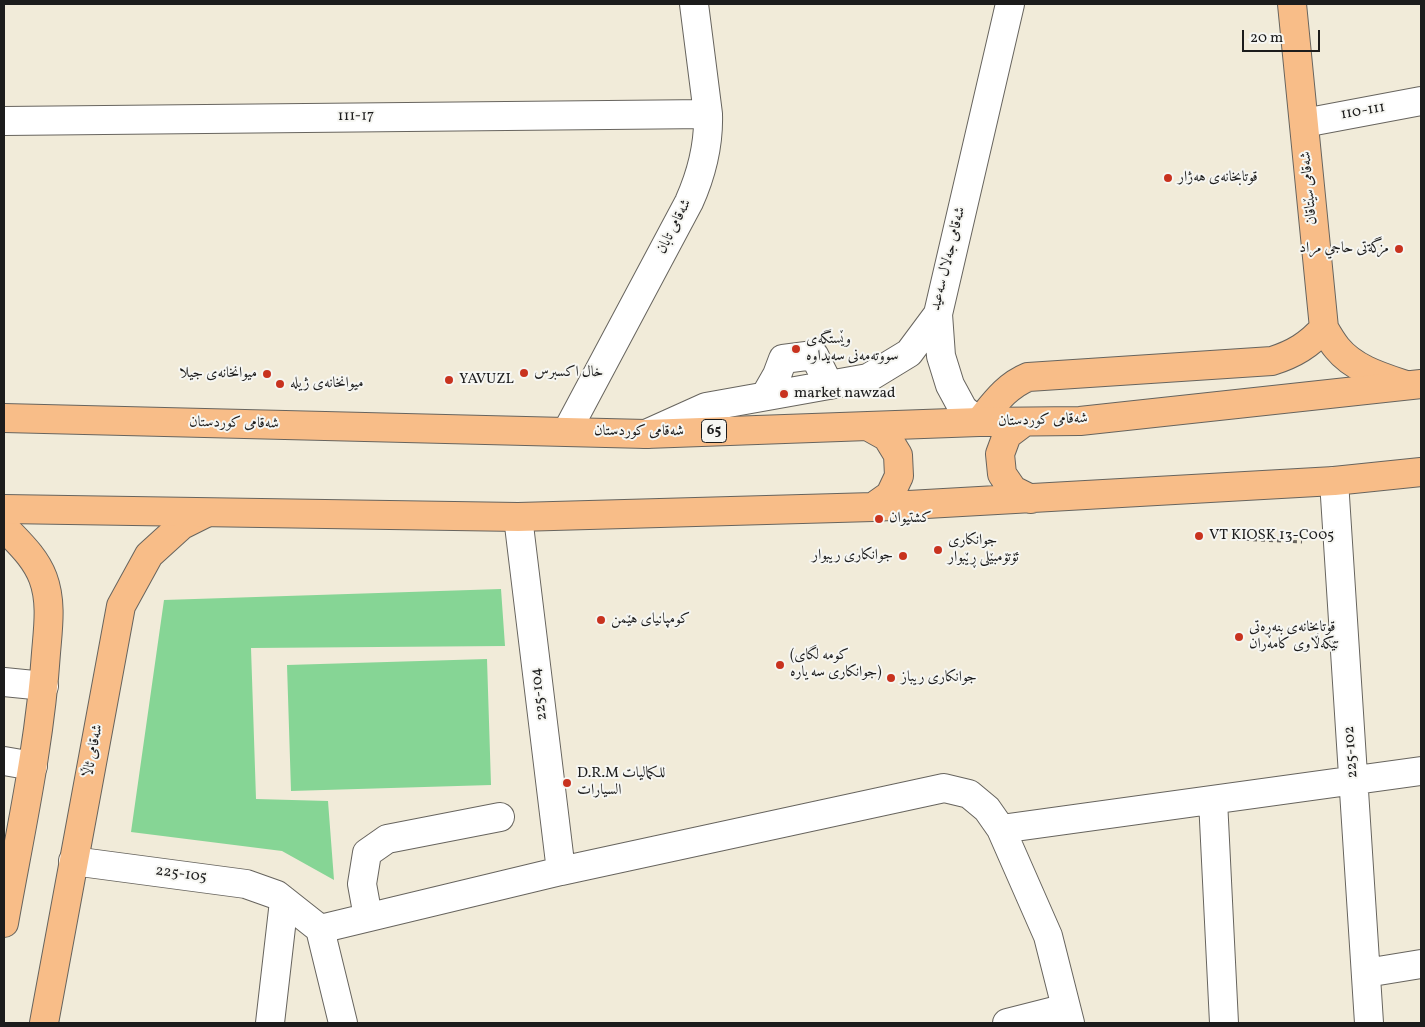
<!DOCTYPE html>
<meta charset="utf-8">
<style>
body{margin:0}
#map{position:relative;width:1425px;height:1027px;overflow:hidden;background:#f1ebd9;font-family:Vollkorn,serif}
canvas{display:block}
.frame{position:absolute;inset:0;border:5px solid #1c1c1c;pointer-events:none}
.scale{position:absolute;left:1242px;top:30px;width:78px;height:22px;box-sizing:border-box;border:2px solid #1c1c1c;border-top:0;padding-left:6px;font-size:15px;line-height:18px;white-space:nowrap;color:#1c1c1c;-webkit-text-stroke:4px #f6f6f2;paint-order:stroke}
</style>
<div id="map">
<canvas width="1425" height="1027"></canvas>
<div class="frame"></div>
<div class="scale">20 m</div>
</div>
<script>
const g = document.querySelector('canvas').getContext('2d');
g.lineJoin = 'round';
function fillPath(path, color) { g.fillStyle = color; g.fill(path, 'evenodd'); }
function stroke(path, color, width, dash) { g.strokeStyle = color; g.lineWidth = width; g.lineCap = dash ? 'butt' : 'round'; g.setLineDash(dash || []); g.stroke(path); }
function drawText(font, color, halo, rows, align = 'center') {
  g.font = font + ' Vollkorn,Amiri,serif'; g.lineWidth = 4; g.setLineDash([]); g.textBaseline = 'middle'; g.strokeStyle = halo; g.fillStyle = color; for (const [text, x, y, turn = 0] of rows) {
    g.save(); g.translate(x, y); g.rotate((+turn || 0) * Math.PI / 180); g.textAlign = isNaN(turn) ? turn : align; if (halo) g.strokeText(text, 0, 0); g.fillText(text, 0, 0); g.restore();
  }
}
const green = new Path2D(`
 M 501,589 L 505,646 L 251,648 L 256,799 L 328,801 L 334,880 L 282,851 L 131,832 L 164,600 Z
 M 487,659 L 491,785 L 291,791 L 287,665 Z`);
const path = new Path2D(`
 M 1237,539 L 1302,542`);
const minor = new Path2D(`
 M 4,121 L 708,114
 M 1304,123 L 1421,101
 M 938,314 L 941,356 L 950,385 L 963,409 L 979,422
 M 765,396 L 777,375 L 783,359 L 814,355 L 829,385
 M 567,431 L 689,202 C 702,173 709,145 708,114 L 694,4
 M 646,434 L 706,407 L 868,378 L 909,353 L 938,314 L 1010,4
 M 1334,481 L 1369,1023
 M 518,517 L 561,871
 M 4,682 L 44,686
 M 4,761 L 33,766
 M 1213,800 L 1224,1023
 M 1001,829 L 1421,771
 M 73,861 L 246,884 L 277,895 L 320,929 L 561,871 L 944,788 L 969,794 L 987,809 L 1001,829 L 1048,936 L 1070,1023
 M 368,917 L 362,884 L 367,853 L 387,839 L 500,817
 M 320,929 L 343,1023
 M 1366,973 L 1421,964
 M 270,1023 L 284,901
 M 1007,1023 L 1066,1008`);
const major = new Path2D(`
 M 1292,4 L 1324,328 C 1328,335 1332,342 1337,348 C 1354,369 1382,377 1406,385
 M 979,422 C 994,404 1006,386 1028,377 L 1272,361 C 1294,354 1309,345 1324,328
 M 4,527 C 19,543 35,557 43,578 C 52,602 48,628 46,653 C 40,744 20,833 4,923
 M 44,1023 L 121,606 L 149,555 L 182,525 L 206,513`);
const highway = new Path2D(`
 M 4,418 L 646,434 L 979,422 L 1080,421 L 1421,384
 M 1023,423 L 1007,435 L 1000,454 L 1002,474 L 1013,490 L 1031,499
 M 869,427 L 887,437 L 898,455 L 899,476 L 890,495 L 873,507
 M 4,509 L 518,517 L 873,507 L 1334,481 L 1421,472`);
const markers = [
 [1168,178,5,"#c8321e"],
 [1399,249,5,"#c8321e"],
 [796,349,5,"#c8321e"],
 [524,373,5,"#c8321e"],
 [267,374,5,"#c8321e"],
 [449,380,5,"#c8321e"],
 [280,384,5,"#c8321e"],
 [784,394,5,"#c8321e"],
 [879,519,5,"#c8321e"],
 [1199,536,5,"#c8321e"],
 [938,550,5,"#c8321e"],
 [903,556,5,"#c8321e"],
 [601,620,5,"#c8321e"],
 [1239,637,5,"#c8321e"],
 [780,665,5,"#c8321e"],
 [891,678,5,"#c8321e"],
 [567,783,5,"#c8321e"]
];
const shields = [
 [714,431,25]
];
const shieldNames = [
 ["65",714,431]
];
const streetNames = [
 ["110-111",1363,112,-10],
 ["111-17",356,117,-1],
 ["شەقامی سێتاقان",1310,188,-95],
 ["شەقامی تابان",675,227,-63],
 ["شەقامی جەلال سەعید",949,259,-76],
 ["شەقامی کوردستان",1043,421,-2],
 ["شەقامی کوردستان",234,424,1],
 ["شەقامی کوردستان",639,432],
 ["225-104",540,694,-97],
 ["شه‌قامی ئاڵا",94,751,-79],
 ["225-102",1352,752,-94],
 ["225-105",181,875,8]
];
const poiNames = [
 ["قوتابخانەی هەژار",1178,178],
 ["مزگةتی حاجي مراد",1389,249,"right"],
 ["وێستگەی",806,340],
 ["سووتەمەنی سەیداوە",806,357],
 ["خال اكسبرس",534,373],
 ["میوانخانەی جیلا",257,374,"right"],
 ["YAVUZL",459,380],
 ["میوانخانەی ژیلە",290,384],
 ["market nawzad",794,394],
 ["كشتيوان",889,519],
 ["VT KIOSK 13-C005",1209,536],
 ["جوانکاری",948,541],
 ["ئۆتۆمبێلی ڕێبوار",948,558],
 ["جوانكارى ريبوار",893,556,"right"],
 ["کومپانیای هێمن",611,620],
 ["قوتابخانەی بنەڕەتی",1249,628],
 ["تێکەڵاوی کامەران",1249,645],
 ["(كومه لگای",790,656],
 ["جوانکاری سه یاره)",790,673],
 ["جوانكارى ريباز",901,678],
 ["D.R.M للكماليات",577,774],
 ["السيارات",577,791]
];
fillPath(green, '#86d595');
stroke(minor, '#67645e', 30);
stroke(major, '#67645e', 30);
stroke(highway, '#67645e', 30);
stroke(path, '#67645e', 3, [4, 4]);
stroke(minor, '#fff', 28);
stroke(major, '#f8bd88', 28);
stroke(highway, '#f8bd88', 28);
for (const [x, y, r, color] of markers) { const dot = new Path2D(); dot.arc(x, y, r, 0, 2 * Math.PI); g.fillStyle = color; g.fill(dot); stroke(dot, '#f6f6f2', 2); }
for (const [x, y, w] of shields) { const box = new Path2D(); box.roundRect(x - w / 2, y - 11.5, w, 23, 4); g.fillStyle = '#f6f6f2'; g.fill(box); stroke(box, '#1c1c1c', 1); }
drawText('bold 14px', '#1c1c1c', null, shieldNames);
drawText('15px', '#1c1c1c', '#f6f6f2', streetNames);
drawText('15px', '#1c1c1c', '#f6f6f2', poiNames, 'left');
</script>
